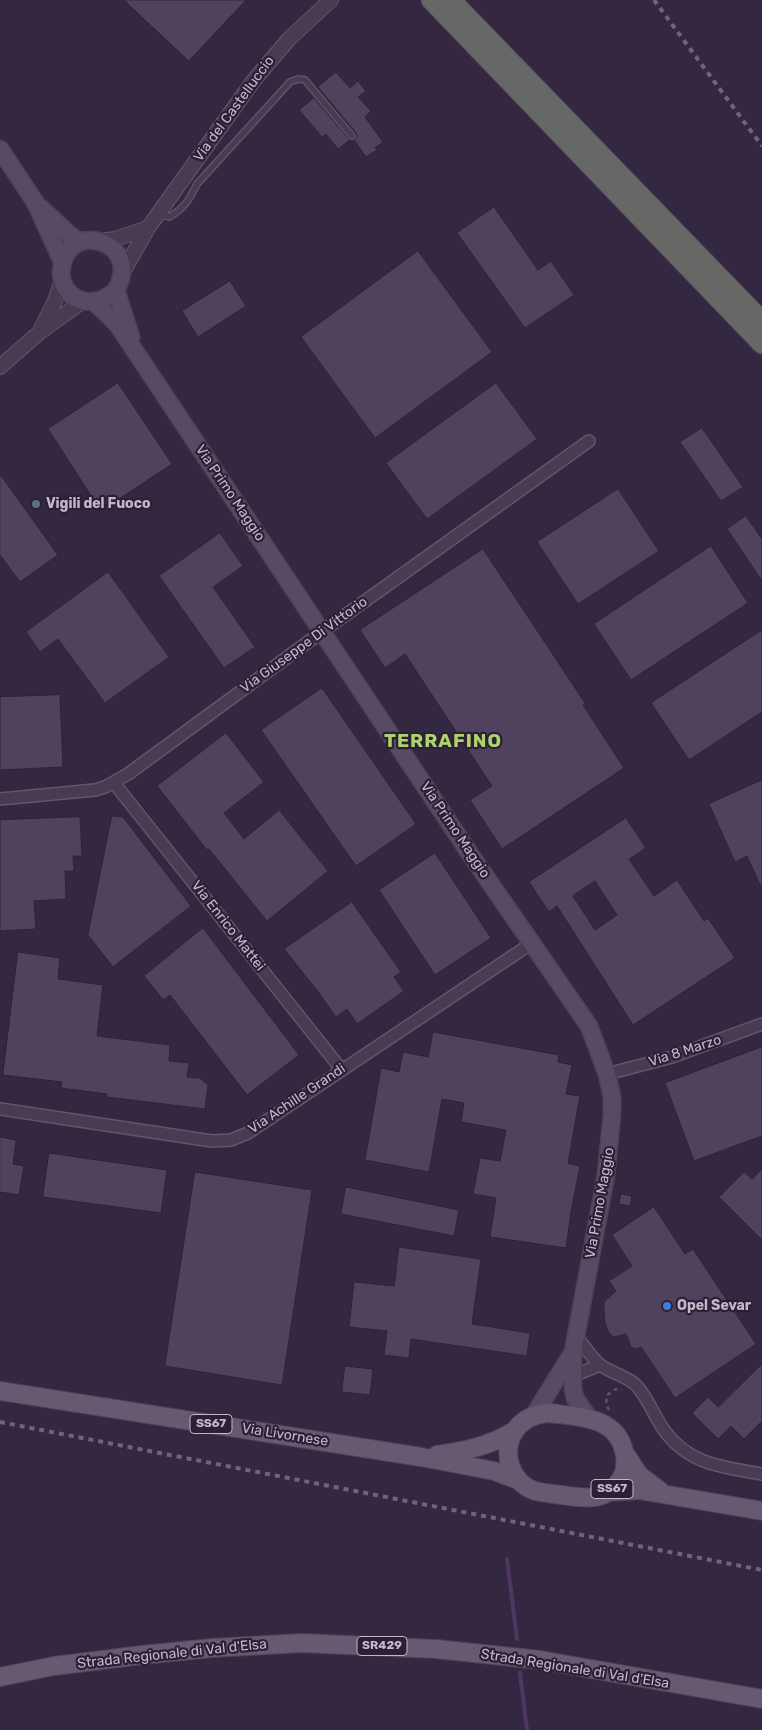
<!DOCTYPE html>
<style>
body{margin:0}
canvas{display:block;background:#342741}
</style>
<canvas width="762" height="1730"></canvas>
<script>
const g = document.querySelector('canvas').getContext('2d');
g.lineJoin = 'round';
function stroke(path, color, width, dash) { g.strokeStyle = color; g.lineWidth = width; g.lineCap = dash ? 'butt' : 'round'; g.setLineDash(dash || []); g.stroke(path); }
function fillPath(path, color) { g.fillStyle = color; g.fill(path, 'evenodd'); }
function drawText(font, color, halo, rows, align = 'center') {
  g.font = font + ' Rubik,sans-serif'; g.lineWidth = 4.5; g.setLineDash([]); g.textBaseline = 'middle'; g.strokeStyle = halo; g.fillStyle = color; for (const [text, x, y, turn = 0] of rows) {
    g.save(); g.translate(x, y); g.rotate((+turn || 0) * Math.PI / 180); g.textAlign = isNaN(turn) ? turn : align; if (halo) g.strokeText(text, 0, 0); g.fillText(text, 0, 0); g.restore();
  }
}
const stream = new Path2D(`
 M 507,1559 L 517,1639
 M 520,1673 L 527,1730`);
const building = new Path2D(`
 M 124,0 L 246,0 L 189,61 Z
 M 336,72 L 350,88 L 358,81 L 366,91 L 358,97 L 371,111 L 365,117 L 383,142 L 375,148 L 377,150 L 366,157 L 354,140 L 357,137 L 356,133 L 318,87 Z
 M 314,98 L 350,140 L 338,149 L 326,134 L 322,137 L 299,110 Z
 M 494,207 L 538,270 L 551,261 L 574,295 L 525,328 L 457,233 Z
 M 418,251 L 492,352 L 375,438 L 301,337 Z
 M 230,281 L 246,306 L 198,337 L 182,311 Z
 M 118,383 L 172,464 L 101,511 L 48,429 Z
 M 496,383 L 537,439 L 427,519 L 386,463 Z
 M 702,428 L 743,487 L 721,501 L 680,442 Z
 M 0,474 L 58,555 L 20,582 L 0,555 Z
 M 618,489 L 659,551 L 578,604 L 537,542 Z
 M 746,516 L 762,539 L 762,581 L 727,529 Z
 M 220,533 L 243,566 L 213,587 L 255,647 L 224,668 L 159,576 Z
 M 711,546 L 748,603 L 631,680 L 594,624 Z
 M 483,549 L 585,703 L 583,705 L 624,768 L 502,849 L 470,800 L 492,786 L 405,654 L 385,668 L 360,630 Z
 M 108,572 L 169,657 L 105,703 L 58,639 L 40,652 L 26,632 Z
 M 762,630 L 762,712 L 689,760 L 651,703 Z
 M 322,688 L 416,824 L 356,866 L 261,730 Z
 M 60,695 L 63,767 L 0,770 L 0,697 Z
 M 226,733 L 264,782 L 224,813 L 244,839 L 279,810 L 328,871 L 267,921 L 209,849 L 207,850 L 157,786 Z
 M 762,780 L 762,889 L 747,856 L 735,862 L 709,804 Z
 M 112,816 L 123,817 L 191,906 L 113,967 L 88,935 Z
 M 80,817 L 82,856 L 73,856 L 74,871 L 65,871 L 66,899 L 34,901 L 36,929 L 0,931 L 0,820 Z
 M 626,818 L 646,848 L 629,859 L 654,896 L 677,880 L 704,921 L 708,918 L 735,958 L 633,1025 L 557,906 L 549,912 L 529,882 ZM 595,881 L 617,915 L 595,930 L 573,896 Z
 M 435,853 L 491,938 L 435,975 L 379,890 Z
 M 352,902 L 401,972 L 394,977 L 404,991 L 357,1024 L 347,1009 L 336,1017 L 319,993 L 284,949 Z
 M 203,928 L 299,1055 L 247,1095 L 170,995 L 163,1000 L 144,976 Z
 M 18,952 L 60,958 L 58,979 L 103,985 L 97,1036 L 170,1045 L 169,1061 L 189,1063 L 187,1077 L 200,1078 L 208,1085 L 205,1109 L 107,1097 L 107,1094 L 61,1088 L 62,1082 L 3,1075 Z
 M 433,1032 L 559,1055 L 558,1062 L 572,1065 L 566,1094 L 580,1096 L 568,1163 L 580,1166 L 571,1212 L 566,1248 L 490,1237 L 496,1198 L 473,1194 L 480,1158 L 500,1161 L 506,1130 L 461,1122 L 464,1103 L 442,1099 L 429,1172 L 365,1160 L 381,1068 L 399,1072 L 403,1052 L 428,1057 Z
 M 762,1047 L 762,1136 L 694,1161 L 665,1083 Z
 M 0,1137 L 16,1140 L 13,1164 L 24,1166 L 19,1195 L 0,1192 Z
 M 49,1153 L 167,1170 L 161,1213 L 43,1197 Z
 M 762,1169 L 762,1240 L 719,1197 L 744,1172 L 752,1179 Z
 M 195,1172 L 312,1190 L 282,1385 L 165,1366 Z
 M 346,1187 L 459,1210 L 454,1236 L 341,1214 Z
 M 621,1194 L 632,1196 L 630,1206 L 619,1204 Z
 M 654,1207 L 685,1254 L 693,1249 L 756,1344 L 675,1398 L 641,1347 L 636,1349 L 631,1347 L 626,1334 L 614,1337 L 609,1333 L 605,1323 L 604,1310 L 604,1302 L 616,1291 L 609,1281 L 632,1266 L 612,1235 Z
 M 399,1247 L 481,1259 L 472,1324 L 530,1333 L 527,1356 L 411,1339 L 409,1358 L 384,1355 L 387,1331 L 349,1327 L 354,1282 L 394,1286 Z
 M 762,1364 L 762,1421 L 744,1439 L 731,1426 L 718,1439 L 692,1413 L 708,1397 L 718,1407 Z
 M 345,1366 L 373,1369 L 370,1395 L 342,1392 Z`);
const path = new Path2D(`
 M 609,1410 L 606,1404 L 607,1395 L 616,1389 L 622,1390`);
const service = new Path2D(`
 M 158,214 L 169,217 C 185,208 189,200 197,184 L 290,82 L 298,79 L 305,80 L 352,136`);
const minor = new Path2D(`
 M 114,783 L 341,1069
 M 0,799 L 95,790 L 105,787 L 128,774 L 323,631 L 589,441
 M 607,1074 L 672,1057 L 762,1024
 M 0,1109 L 212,1141 L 231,1140 L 248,1133 L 532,943
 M 575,1334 C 583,1344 590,1356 599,1364 C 610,1373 625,1375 636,1385 C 648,1398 654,1416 664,1430 C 689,1465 723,1467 762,1474
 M 573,1376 L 600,1365`);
const tertiary = new Path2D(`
 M 99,241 L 115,239 L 148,228
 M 123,272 L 148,228 L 254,80 L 289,39 L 331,0
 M 40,331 L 55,301 L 62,280
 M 0,367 L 40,332 L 83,301`);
const secondary = new Path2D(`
 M 0,149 L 35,202 L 62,261
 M 41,208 L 70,235 L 80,242
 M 116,290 C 102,304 79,307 66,289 C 62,282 60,274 62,266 C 70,219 143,242 116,290 L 131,337
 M 94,302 L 117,324 L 468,851 L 589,1026 L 607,1074 L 612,1097 L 612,1114 L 606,1175 L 573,1352 L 573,1389 L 575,1398 L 589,1418
 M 534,1415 L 573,1352`);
const primary = new Path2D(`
 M 0,1391 L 421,1457 L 494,1471 L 518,1480
 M 549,1413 C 578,1417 616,1416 624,1451 C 626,1459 626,1469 622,1477 C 608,1502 586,1499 562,1495 C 553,1494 544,1493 535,1491 C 511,1483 501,1453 514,1432 C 522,1419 534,1414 549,1413 Z
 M 437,1455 C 465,1451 490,1446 514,1431
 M 626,1455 L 639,1475 L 660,1491
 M 608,1492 L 639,1490 L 762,1511
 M 0,1677 L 54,1666 L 142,1655 L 212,1648 L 302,1643 L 436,1649 L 540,1660 L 762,1699`);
const trunk = new Path2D(`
 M 431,0 L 762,344
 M 451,0 L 762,321`);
const rail = new Path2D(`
 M 654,0 L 762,146
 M 0,1422 L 762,1570`);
const markers = [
 [36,504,5,"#5c6f8a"],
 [667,1306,5,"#3f7fe0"]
];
const shields = [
 [211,1424,42],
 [612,1489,42],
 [382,1646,50]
];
const shieldNames = [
 ["SS67",211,1424],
 ["SS67",612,1489],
 ["SR429",382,1646]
];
const streetNames = [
 ["Via del Castelluccio",234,109,-54],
 ["Via Primo Maggio",230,493,56],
 ["Via Giuseppe Di Vittorio",304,645,-36],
 ["Via Primo Maggio",455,830,56],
 ["Via Enrico Mattei",228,926,52],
 ["Via 8 Marzo",685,1051,-18],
 ["Via Achille Grandi",297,1099,-34],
 ["Via Primo Maggio",600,1203,-80],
 ["Via Livornese",285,1435,9],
 ["Strada Regionale di Val d'Elsa",172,1654,-6],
 ["Strada Regionale di Val d'Elsa",575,1669,9]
];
const poiNames = [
 ["Vigili del Fuoco",46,504],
 ["Opel Sevar",677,1306]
];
const districtNames = [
 ["TERRAFINO",443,742]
];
stroke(stream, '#4e3863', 4);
fillPath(building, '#50425f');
stroke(building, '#2e2238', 1);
stroke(service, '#62566b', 8);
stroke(minor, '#62566b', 14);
stroke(tertiary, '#62566b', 16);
stroke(secondary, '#4d4257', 19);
stroke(primary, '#4d4257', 20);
stroke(trunk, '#4f4358', 21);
stroke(path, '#57566c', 2.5, [4, 4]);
stroke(service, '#473c51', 5.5);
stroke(minor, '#473c51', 11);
stroke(tertiary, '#473c51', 14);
stroke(secondary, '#584a64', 16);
stroke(primary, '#655a71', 18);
stroke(trunk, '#666865', 19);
stroke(rail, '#70637d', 4, [5, 5]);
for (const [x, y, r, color] of markers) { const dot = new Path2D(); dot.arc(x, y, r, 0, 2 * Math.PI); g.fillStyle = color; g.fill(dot); stroke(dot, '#2c2036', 2); }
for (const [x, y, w] of shields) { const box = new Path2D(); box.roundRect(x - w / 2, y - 9.5, w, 19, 4); g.fillStyle = '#2c2036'; g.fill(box); stroke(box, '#c3b8cb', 1); }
drawText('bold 12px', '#c3b8cb', null, shieldNames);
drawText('14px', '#c3b8cb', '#2c2036', streetNames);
drawText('bold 14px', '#c3b8cb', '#2c2036', poiNames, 'left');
g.letterSpacing = '1px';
drawText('bold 19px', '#aed26c', '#2c2036', districtNames);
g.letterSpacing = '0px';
</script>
